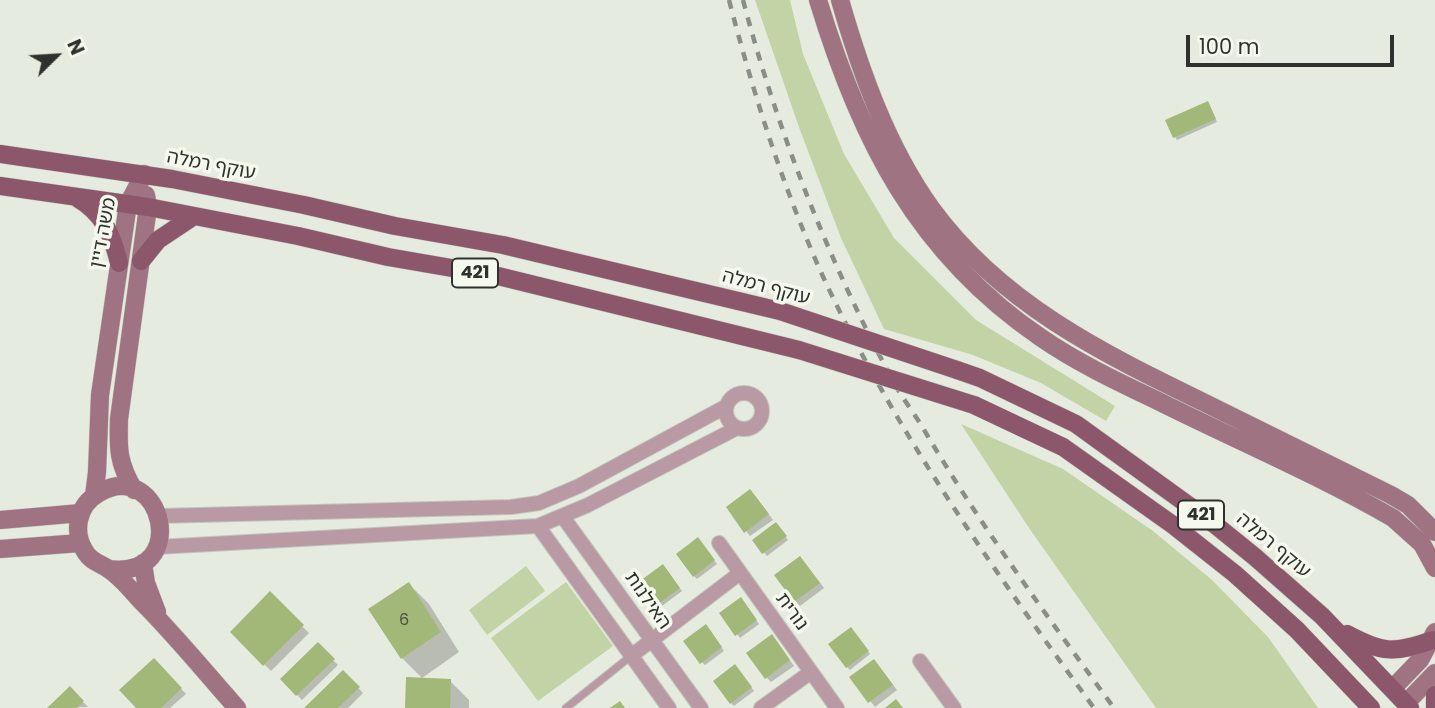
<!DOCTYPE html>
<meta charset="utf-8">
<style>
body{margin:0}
#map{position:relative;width:1435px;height:708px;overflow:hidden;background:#e6ebe0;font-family:Poppins,sans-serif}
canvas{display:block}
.north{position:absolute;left:21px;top:21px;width:70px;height:70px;-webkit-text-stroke:5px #f4f8ed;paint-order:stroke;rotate:66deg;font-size:19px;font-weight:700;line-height:28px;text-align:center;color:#2f312d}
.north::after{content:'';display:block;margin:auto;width:24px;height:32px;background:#2f312d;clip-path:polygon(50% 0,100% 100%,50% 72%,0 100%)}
.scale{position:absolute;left:1186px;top:35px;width:208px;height:32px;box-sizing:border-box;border:4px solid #2f312d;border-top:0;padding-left:9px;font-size:21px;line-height:24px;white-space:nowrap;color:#2f312d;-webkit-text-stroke:5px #f4f8ed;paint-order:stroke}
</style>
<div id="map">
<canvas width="1435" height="708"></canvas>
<div class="north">N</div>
<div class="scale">100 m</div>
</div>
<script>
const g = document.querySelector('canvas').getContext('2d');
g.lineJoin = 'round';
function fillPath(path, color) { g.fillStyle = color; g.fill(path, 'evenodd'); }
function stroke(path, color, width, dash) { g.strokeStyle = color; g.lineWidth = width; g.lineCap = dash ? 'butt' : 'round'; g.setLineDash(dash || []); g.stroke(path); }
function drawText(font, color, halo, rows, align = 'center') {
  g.font = font + ' Poppins,"Noto Sans Hebrew",sans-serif'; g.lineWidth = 7; g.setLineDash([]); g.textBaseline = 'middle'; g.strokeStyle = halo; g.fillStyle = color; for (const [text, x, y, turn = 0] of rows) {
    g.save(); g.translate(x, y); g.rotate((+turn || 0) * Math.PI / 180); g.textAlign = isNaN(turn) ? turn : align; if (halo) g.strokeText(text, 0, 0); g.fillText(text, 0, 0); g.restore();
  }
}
const green = new Path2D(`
 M 755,0 L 790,0 L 803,54 L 844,154 L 894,238 L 976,320 L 1115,406 L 1106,421 L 1041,383 L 973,355 L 884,329 L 841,238 L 800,130 Z
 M 961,424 L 1063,469 L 1153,531 L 1212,580 L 1268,637 L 1318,708 L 1156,708 L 1029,528 Z
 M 526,566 L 545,591 L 487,635 L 469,610 Z
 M 566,582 L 613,646 L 538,701 L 491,638 Z`);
const shadow = new Path2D(`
 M 1208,103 L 1217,122 L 1177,140 L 1175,137 Z
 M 755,496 L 773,520 L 750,536 L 746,531 Z
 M 779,527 L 788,540 L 767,556 L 754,541 Z
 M 701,542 L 717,564 L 697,579 L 694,576 Z
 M 805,563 L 824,588 L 800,606 L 795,601 Z
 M 666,569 L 682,591 L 662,606 L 659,603 Z
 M 409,584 L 429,604 L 459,652 L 422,678 L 402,658 Z
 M 270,594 L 309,633 L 271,671 L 232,632 Z
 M 743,603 L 759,624 L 740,638 L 722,614 Z
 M 708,629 L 724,651 L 705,665 L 702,662 Z
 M 854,632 L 870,654 L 850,670 L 847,667 Z
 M 776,641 L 794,666 L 771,682 L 767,678 Z
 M 318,645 L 338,665 L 302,700 L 282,679 Z
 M 154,660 L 186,694 L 170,708 L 138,708 Z
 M 879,666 L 897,690 L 875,707 L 852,678 Z
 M 738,669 L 754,691 L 734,706 L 731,703 Z
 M 343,672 L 363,693 L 348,708 L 307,708 Z
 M 450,681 L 469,700 L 469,708 L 407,708 Z
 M 70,689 L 88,707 L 50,708 Z`);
const building = new Path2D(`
 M 1208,101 L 1216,119 L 1173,138 L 1165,120 Z
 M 750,489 L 769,514 L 744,533 L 726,507 Z
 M 776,522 L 787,536 L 762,554 L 752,540 Z
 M 698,537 L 715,560 L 693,577 L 676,554 Z
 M 800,556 L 820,583 L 794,602 L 774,575 Z
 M 663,564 L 680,588 L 658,604 L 640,581 Z
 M 409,582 L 441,632 L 401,659 L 368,609 Z
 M 270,591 L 304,625 L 263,666 L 230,632 Z
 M 741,597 L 757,620 L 735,636 L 719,613 Z
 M 706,624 L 722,647 L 700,664 L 683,641 Z
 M 851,627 L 869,651 L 846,668 L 828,644 Z
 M 772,634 L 790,660 L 765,679 L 746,653 Z
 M 318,642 L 335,659 L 296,696 L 280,679 Z
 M 154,658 L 182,688 L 161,708 L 136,708 L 119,690 Z
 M 874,659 L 893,685 L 868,703 L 849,677 Z
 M 735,664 L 752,687 L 730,704 L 713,681 Z
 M 343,670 L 360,687 L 338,708 L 304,708 Z
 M 406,677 L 451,679 L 450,708 L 405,708 Z
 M 70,686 L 84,701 L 77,708 L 47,708 Z
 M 896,699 L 903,708 L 885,708 Z
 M 620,701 L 625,708 L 610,708 Z`);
const lane = new Path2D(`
 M 566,708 L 631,656`);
const street = new Path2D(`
 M726 411a18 18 0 1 1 36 0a18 18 0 1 1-36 0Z
 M 159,516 L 511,507 L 539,503 L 579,486 L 725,407
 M 563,517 L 701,708
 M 538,526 L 669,708
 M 719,543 L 837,708
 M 157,547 L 538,526 L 588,505 L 737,428
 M 631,656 L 740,573
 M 920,661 L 954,708
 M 761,708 L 811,672`);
const secondary = new Path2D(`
 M 818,0 C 860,139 917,253 1040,337 C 1076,362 1116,381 1156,400 C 1234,439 1317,474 1393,518 L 1422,544 L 1435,568
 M 840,0 C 861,73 887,146 931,208 C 1000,303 1102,353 1205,403 C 1267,434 1329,464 1391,495 L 1408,505 L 1435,532
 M 134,490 C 118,463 118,449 119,419 L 148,207 L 146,195
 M 94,496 L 97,472 L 100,395 L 128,204 L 144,174
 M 0,520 L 81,513
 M 0,549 L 80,543
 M 143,563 L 146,583 L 157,612
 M 108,569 C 193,580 162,456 99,493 C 77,505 72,533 86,553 C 91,561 99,563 107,568 C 120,576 131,590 141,601 C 175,635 205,672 237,708
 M 1393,688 L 1420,660 L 1435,632
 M 1406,703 L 1435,673`);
const primary = new Path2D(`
 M 0,154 L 172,179 L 304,205 L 395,226 L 503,245 L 780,311
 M 0,186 L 148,207 L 298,236 L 388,257 L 498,276 L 799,350
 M 77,198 C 103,213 112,234 119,263
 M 141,261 L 158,240 L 194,216
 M 957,370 L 980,378 L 1076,424 L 1213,523 L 1255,557 L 1322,616 L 1410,708
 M 974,405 L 1063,447 L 1173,525 L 1235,574 L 1297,630 L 1371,708
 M 1347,634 C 1384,654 1394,653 1433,640
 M 1435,695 L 1435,707`);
const rail = new Path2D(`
 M 729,0 C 754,96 784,191 825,281 C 897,434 995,572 1094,708
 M 743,0 C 778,133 829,262 894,383 C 903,399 914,413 923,428 C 980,525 1047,616 1114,708`);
const primaryBridge = new Path2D(`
 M 780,311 L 957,370
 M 799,350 L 974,405`);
const numberNames = [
 ["6",404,621]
];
const shields = [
 [475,273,46],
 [1201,515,46]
];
const shieldNames = [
 ["421",475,273],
 ["421",1201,515]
];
const streetNames = [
 ["עוקף רמלה",211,166,11],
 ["משה דיין",104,233,-79],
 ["עוקף רמלה",766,288,15],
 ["עוקף רמלה",1273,546,40],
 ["האילנות",647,601,55],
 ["נורית",791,612,54]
];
fillPath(green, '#c2d3a5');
fillPath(shadow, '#0003');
fillPath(building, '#a2b879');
stroke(lane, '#c1c6bc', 9);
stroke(street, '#c1c6bc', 16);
stroke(secondary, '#c1c6bc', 19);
stroke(primary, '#c1c6bc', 19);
stroke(lane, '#b999a4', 7);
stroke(street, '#b999a4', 14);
stroke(secondary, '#a07382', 18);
stroke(primary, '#8c576b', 18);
stroke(rail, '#8a8e86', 4.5, [9, 9]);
stroke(primaryBridge, '#c1c6bc', 19, []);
stroke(primaryBridge, '#8c576b', 18);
drawText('16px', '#4c5340', null, numberNames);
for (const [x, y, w] of shields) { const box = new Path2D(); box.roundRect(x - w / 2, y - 14.5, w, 29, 5); g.fillStyle = '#f4f8ed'; g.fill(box); stroke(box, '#2f312d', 2); }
drawText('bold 18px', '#2f312d', null, shieldNames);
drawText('19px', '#2f312d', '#f4f8ed', streetNames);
</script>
